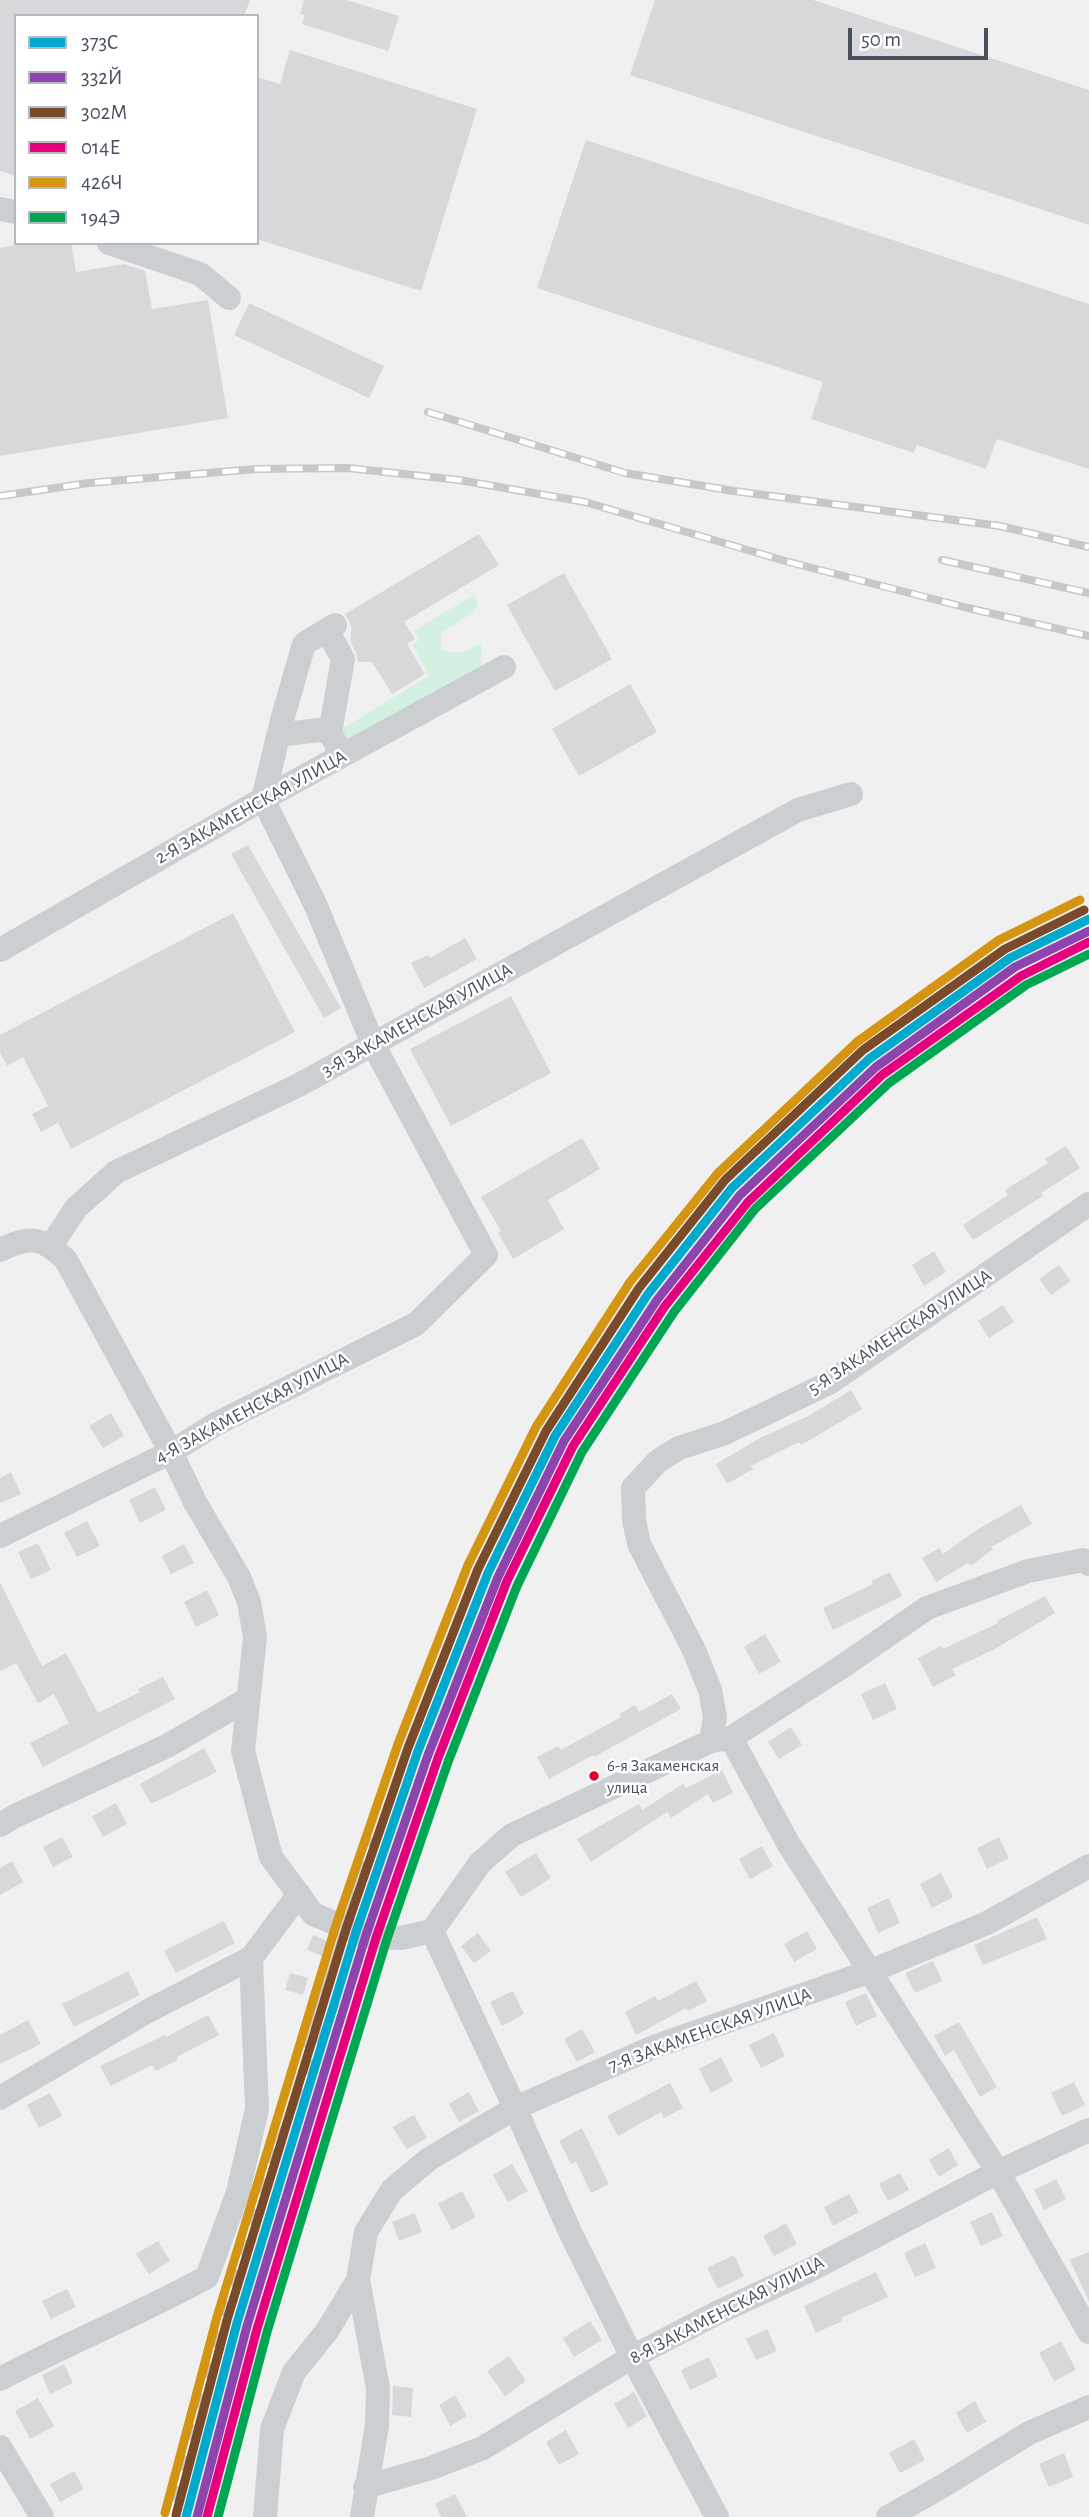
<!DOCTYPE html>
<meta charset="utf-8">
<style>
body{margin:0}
#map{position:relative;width:1089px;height:2517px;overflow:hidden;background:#f1f0f0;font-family:"Alegreya Sans",sans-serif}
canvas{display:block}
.legend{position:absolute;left:14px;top:14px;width:245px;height:231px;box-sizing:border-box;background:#fff;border:2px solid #b5b9bf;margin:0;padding:9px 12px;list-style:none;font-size:21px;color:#47515e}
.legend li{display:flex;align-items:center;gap:14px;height:35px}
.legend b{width:35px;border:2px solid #b5b9bf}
.scale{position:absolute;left:848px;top:28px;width:140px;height:32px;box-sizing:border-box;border:4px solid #47515e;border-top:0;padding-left:9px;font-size:21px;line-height:24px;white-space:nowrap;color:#47515e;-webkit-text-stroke:5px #fff;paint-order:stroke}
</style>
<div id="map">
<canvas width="1089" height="2517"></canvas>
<ul class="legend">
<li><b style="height:9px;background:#00a9ce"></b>373C</li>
<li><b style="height:9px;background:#8e44ad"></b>332Й</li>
<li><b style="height:9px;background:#7a4b2a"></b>302М</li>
<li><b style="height:9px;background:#e5007d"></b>014Е</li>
<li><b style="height:9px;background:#d49513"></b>426Ч</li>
<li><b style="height:9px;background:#00a651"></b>194Э</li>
</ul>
<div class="scale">50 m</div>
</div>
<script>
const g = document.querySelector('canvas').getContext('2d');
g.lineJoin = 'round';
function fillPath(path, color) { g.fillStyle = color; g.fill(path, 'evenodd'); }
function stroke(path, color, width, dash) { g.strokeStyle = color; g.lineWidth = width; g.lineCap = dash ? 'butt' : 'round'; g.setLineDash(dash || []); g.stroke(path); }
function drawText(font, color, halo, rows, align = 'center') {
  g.font = font + ' "Alegreya Sans",sans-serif'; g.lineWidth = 5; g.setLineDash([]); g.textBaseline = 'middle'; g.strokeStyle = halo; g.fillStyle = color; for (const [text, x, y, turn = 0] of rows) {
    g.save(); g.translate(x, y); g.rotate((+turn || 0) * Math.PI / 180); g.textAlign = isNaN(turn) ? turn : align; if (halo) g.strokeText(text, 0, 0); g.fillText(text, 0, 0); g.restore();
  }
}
const green = new Path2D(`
 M 474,595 L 478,603 L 474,612 L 441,633 L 441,649 C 456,657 467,651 481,643 L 482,668 L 351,743 L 342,741 L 340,730 L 429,676 L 413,645 L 419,640 L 415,630 Z`);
const building = new Path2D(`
 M 0,0 L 250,0 L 244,16 L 16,16 L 16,176 L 0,171 Z
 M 304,0 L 346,0 L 399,16 L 388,51 L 302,24 L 305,15 L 300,14 Z
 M 655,0 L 813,0 L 1089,90 L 1089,225 L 630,75 Z
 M 290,50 L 477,109 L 421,291 L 257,239 L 257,77 L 280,84 Z
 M 586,140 L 1089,304 L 1089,469 L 997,439 L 986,469 L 917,445 L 914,453 L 811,419 L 823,382 L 537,288 Z
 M 27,243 L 71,243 L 76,272 L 124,264 L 145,271 L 152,309 L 208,300 L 228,418 L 0,456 L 0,248 Z
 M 249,303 L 384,366 L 369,398 L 234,335 Z
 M 479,534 L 499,565 L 404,622 L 415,639 L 407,644 L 425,674 L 392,694 L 372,662 L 358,662 L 356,653 L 351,643 L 351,625 L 345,614 Z
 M 564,573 L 612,659 L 555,691 L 507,605 Z
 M 630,684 L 657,732 L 579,776 L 552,729 Z
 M 248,845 L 341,1008 L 324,1018 L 231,854 Z
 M 233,913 L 295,1032 L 71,1149 L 58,1123 L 41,1132 L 32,1114 L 48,1106 L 23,1057 L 7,1066 L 0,1052 L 0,1035 Z
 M 465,938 L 477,959 L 424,988 L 411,963 L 428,955 L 430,958 Z
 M 511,996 L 551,1073 L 451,1126 L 410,1049 Z
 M 582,1138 L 600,1169 L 548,1200 L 564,1229 L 513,1259 L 498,1233 L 501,1231 L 481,1197 Z
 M 1066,1146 L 1080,1168 L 1041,1193 L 1043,1196 L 973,1240 L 963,1225 L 1008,1195 L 1005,1190 L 1048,1163 L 1045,1159 Z
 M 934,1251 L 946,1272 L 924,1286 L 912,1265 Z
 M 1059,1265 L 1071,1281 L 1051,1295 L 1039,1279 Z
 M 1003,1305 L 1014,1322 L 989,1338 L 978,1321 Z
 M 851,1390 L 862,1409 L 801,1445 L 799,1442 L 751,1466 L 753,1469 L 727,1484 L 716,1464 L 758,1439 L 810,1415 Z
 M 111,1413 L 124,1436 L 103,1448 L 89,1426 Z
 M 11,1472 L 21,1494 L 0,1503 L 0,1478 Z
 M 155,1487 L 166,1510 L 140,1523 L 129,1500 Z
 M 1021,1505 L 1032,1524 L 991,1547 L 993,1549 L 971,1566 L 968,1563 L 936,1582 L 922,1558 L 939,1548 L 943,1554 L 978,1529 Z
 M 87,1521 L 100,1546 L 77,1557 L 64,1533 Z
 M 38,1543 L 51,1570 L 31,1579 L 18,1552 Z
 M 184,1544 L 194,1563 L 171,1574 L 162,1556 Z
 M 890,1572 L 902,1596 L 833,1630 L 823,1608 L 873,1584 L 871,1581 Z
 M 0,1582 L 42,1666 L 66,1653 L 98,1713 L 140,1692 L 138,1689 L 163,1677 L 175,1699 L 43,1767 L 30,1743 L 69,1723 L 54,1694 L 38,1703 L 16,1663 L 0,1671 Z
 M 207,1590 L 219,1615 L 196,1627 L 184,1602 Z
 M 1045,1596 L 1055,1613 L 993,1650 L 952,1669 L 956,1675 L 933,1687 L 918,1658 L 941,1646 L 943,1649 L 998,1623 L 997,1621 Z
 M 765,1634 L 781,1662 L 759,1674 L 744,1647 Z
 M 885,1683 L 897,1709 L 873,1720 L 861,1694 Z
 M 672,1694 L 681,1709 L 594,1757 L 593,1755 L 549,1779 L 537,1757 L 558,1746 L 561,1750 L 621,1717 L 619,1714 L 635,1705 L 639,1712 Z
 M 791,1727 L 802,1745 L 779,1759 L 768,1742 Z
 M 204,1748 L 217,1772 L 151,1804 L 140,1784 Z
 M 722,1770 L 733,1793 L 713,1803 L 708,1794 L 671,1818 L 667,1812 L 591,1862 L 577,1839 L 639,1804 L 642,1810 L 683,1784 L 686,1788 Z
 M 116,1803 L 127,1824 L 103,1837 L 92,1816 Z
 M 62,1837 L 73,1857 L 53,1867 L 43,1847 Z
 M 999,1837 L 1009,1858 L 987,1869 L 977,1848 Z
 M 762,1846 L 773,1866 L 750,1879 L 739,1859 Z
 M 536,1853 L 551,1878 L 521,1897 L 505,1872 Z
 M 12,1861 L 23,1882 L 0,1895 L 0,1868 Z
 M 941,1873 L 953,1897 L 932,1908 L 920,1884 Z
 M 889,1898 L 900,1923 L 878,1933 L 867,1908 Z
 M 1037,1917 L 1047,1939 L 983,1965 L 974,1945 Z
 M 224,1921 L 235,1943 L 176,1973 L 164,1951 Z
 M 807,1931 L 817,1949 L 794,1962 L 784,1944 Z
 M 478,1933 L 491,1951 L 474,1963 L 461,1946 Z
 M 313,1935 L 328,1941 L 322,1956 L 307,1950 Z
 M 933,1961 L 942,1981 L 915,1993 L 905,1973 Z
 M 128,1971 L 140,1995 L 74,2027 L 62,2004 Z
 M 290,1973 L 308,1978 L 303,1995 L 285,1990 Z
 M 696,1981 L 707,2001 L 688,2011 L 686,2008 L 636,2035 L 625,2012 L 655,1996 L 658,2001 Z
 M 513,1991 L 524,2014 L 502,2026 L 490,2002 Z
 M 866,1993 L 877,2016 L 856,2026 L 845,2002 Z
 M 208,2015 L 219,2035 L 177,2057 L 178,2060 L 156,2071 L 152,2065 L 111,2086 L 100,2066 L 165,2035 L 166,2037 Z
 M 28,2020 L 41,2044 L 0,2064 L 0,2035 Z
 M 959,2022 L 997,2087 L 980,2097 L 954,2050 L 945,2056 L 934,2036 Z
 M 582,2029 L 595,2052 L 577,2062 L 564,2039 Z
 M 774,2033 L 785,2056 L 761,2068 L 749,2045 Z
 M 721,2057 L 733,2081 L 711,2093 L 699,2069 Z
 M 1074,2082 L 1085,2105 L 1062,2116 L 1051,2093 Z
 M 670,2083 L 683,2108 L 664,2118 L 661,2112 L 618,2136 L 607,2116 Z
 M 469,2092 L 479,2111 L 459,2122 L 449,2104 Z
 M 50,2093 L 62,2116 L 39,2128 L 27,2105 Z
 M 414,2115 L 427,2138 L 407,2149 L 392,2127 Z
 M 582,2128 L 609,2184 L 591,2193 L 576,2162 L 571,2164 L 559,2141 Z
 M 949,2148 L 958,2165 L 939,2177 L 929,2160 Z
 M 512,2164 L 528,2191 L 508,2202 L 493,2175 Z
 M 900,2173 L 909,2190 L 888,2201 L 879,2184 Z
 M 1056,2179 L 1066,2199 L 1044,2210 L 1034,2190 Z
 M 462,2191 L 476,2217 L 452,2230 L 438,2204 Z
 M 849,2194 L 859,2212 L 833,2226 L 824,2207 Z
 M 992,2212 L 1003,2236 L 981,2246 L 970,2222 Z
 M 415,2213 L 422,2232 L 399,2241 L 392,2222 Z
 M 786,2223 L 797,2244 L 774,2256 L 763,2236 Z
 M 158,2241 L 170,2261 L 149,2274 L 136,2254 Z
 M 925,2243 L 936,2268 L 915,2277 L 904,2253 Z
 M 1089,2252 L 1089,2302 L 1070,2260 Z
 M 734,2255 L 744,2276 L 718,2289 L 707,2268 Z
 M 876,2272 L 888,2297 L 841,2318 L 842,2321 L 816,2333 L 804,2306 Z
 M 67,2289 L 76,2307 L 51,2319 L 42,2301 Z
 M 590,2321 L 602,2340 L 574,2357 L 563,2338 Z
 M 767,2329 L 777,2351 L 756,2360 L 746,2339 Z
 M 1061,2341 L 1076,2370 L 1054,2381 L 1039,2353 Z
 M 509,2356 L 526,2381 L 505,2396 L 487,2371 Z
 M 709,2357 L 718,2377 L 690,2390 L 681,2370 Z
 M 64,2364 L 73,2383 L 50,2394 L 42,2375 Z
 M 393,2386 L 413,2388 L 411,2417 L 392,2415 Z
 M 634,2392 L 647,2416 L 628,2428 L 614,2404 Z
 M 455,2395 L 467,2416 L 450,2426 L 439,2405 Z
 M 38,2398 L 54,2426 L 30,2439 L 15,2411 Z
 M 975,2401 L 986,2422 L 967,2433 L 956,2413 Z
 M 566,2430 L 579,2454 L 559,2465 L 546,2442 Z
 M 914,2439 L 925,2460 L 900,2473 L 889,2453 Z
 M 1064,2453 L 1073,2477 L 1049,2487 L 1039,2464 Z
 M 74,2471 L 84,2489 L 60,2502 L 50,2484 Z
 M 455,2494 L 467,2517 L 441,2517 L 435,2504 Z`);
const minor = new Path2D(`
 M 0,209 L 16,212
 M 109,243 L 200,274 L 229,298
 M 327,630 L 343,659 L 330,733
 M 278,735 L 319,730 L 330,733 L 338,748
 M 0,950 L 263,799 L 504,667
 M 51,1246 L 76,1208 L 116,1172 L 297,1086 L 798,810 L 851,794
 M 0,1250 C 30,1235 42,1237 66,1260 L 171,1452 L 195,1502 L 239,1577 L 249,1602 L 255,1637 L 243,1751 L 271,1857 L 313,1914 L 368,1937 L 401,1938 L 432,1931
 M 0,1536 L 171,1452 L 216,1424 L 416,1324 L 486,1255 L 373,1044 L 316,906 L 263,799 L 282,720 L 304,644 L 335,625
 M 731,1738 L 788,1843 L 998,2172 L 1089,2332
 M 711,1741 L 715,1717 L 710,1690 L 694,1650 L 639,1544 L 634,1520 L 633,1488 L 658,1461 L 679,1448 L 725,1433 L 829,1383 L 1089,1204
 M 0,1825 L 15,1816 L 167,1746 L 248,1699
 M 432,1931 L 480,1863 L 512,1835 L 711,1741 L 731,1738 L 840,1668 L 927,1608 L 1028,1571 L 1083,1560 L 1089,1564
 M 432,1931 L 515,2108 L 571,2234 L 632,2357 L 717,2517
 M 0,2098 L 148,2011 L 251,1958 L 299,1894
 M 358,2280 L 378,2388 L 377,2425 L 362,2517
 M 0,2379 C 68,2343 140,2314 207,2277 L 238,2192 L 257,2109 L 251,1958
 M 0,2447 L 42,2517
 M 365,2487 L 431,2468 L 483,2448 L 632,2357 L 719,2312 L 808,2271 L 998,2172 L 1089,2130
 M 265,2517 L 272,2429 L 294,2372 L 327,2331 L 358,2280 L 366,2232 L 392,2190 L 429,2159 L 515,2108 L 656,2046 L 871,1971 L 987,1923 L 1089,1866
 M 888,2517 L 941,2487 L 1029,2433 L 1089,2407`);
const rail = new Path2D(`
 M 428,412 L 625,473 L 734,491 L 1000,526 L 1089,547
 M 0,496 L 89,483 L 256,469 L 348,468 L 459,480 L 585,502 L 785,561 L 968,608 L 1089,636
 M 942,560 L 1089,593
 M 308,2045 L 372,1842
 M 169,2517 L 195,2412 L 269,2165 L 335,2005`);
const rail1 = new Path2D(`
 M 186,2517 L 237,2323 L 356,1932 L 418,1751 L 488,1573 L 555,1436 L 648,1294 L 732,1188 L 869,1059 L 1010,958 L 1089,919`);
const rail2 = new Path2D(`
 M 197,2517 L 247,2326 L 366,1935 L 428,1755 L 498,1577 L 564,1441 L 657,1300 L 740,1195 L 876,1067 L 1015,967 L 1089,931`);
const rail3 = new Path2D(`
 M 176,2515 L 227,2320 L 346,1929 L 408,1748 L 478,1569 L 546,1431 L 639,1288 L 725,1180 L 863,1050 L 1005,949 L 1084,910`);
const rail4 = new Path2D(`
 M 207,2517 L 257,2329 L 376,1938 L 438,1758 L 507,1581 L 573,1446 L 665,1306 L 748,1202 L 882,1075 L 1021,976 L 1089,942`);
const rail5 = new Path2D(`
 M 165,2513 L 217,2317 L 336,1925 L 398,1744 L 468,1565 L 536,1427 L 630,1282 L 718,1173 L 857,1042 L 999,940 L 1080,900`);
const rail6 = new Path2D(`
 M 218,2517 L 267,2332 L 386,1942 L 448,1762 L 517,1586 L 582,1452 L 674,1312 L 755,1209 L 889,1083 L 1026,985 L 1089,954`);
const markers = [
 [594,1776,6,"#e4002b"]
];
const busNames = [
 ["6-я Закаменская",607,1766],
 ["улица",607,1788]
];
const streetNames = [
 ["2-Я ЗАКАМЕНСКАЯ УЛИЦА",251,807,-29],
 ["3-Я ЗАКАМЕНСКАЯ УЛИЦА",417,1020,-29],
 ["5-Я ЗАКАМЕНСКАЯ УЛИЦА",900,1332,-33],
 ["4-Я ЗАКАМЕНСКАЯ УЛИЦА",252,1408,-28],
 ["7-Я ЗАКАМЕНСКАЯ УЛИЦА",710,2030,-20],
 ["8-Я ЗАКАМЕНСКАЯ УЛИЦА",727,2310,-27]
];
fillPath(green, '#d4f0e1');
fillPath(building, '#d8d8da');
stroke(minor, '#cccfd1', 24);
stroke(rail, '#c6c8ca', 8);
stroke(rail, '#fff', 5, [16]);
stroke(rail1, '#00a9ce', 9);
stroke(rail2, '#8e44ad', 9);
stroke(rail3, '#7a4b2a', 9);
stroke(rail4, '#e5007d', 9);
stroke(rail5, '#d49513', 9);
stroke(rail6, '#00a651', 9);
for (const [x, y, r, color] of markers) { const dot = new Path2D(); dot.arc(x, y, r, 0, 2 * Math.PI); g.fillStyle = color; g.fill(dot); stroke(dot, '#fff', 2.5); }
drawText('17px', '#47515e', '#fff', busNames, 'left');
drawText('19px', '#47515e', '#fff', streetNames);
</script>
